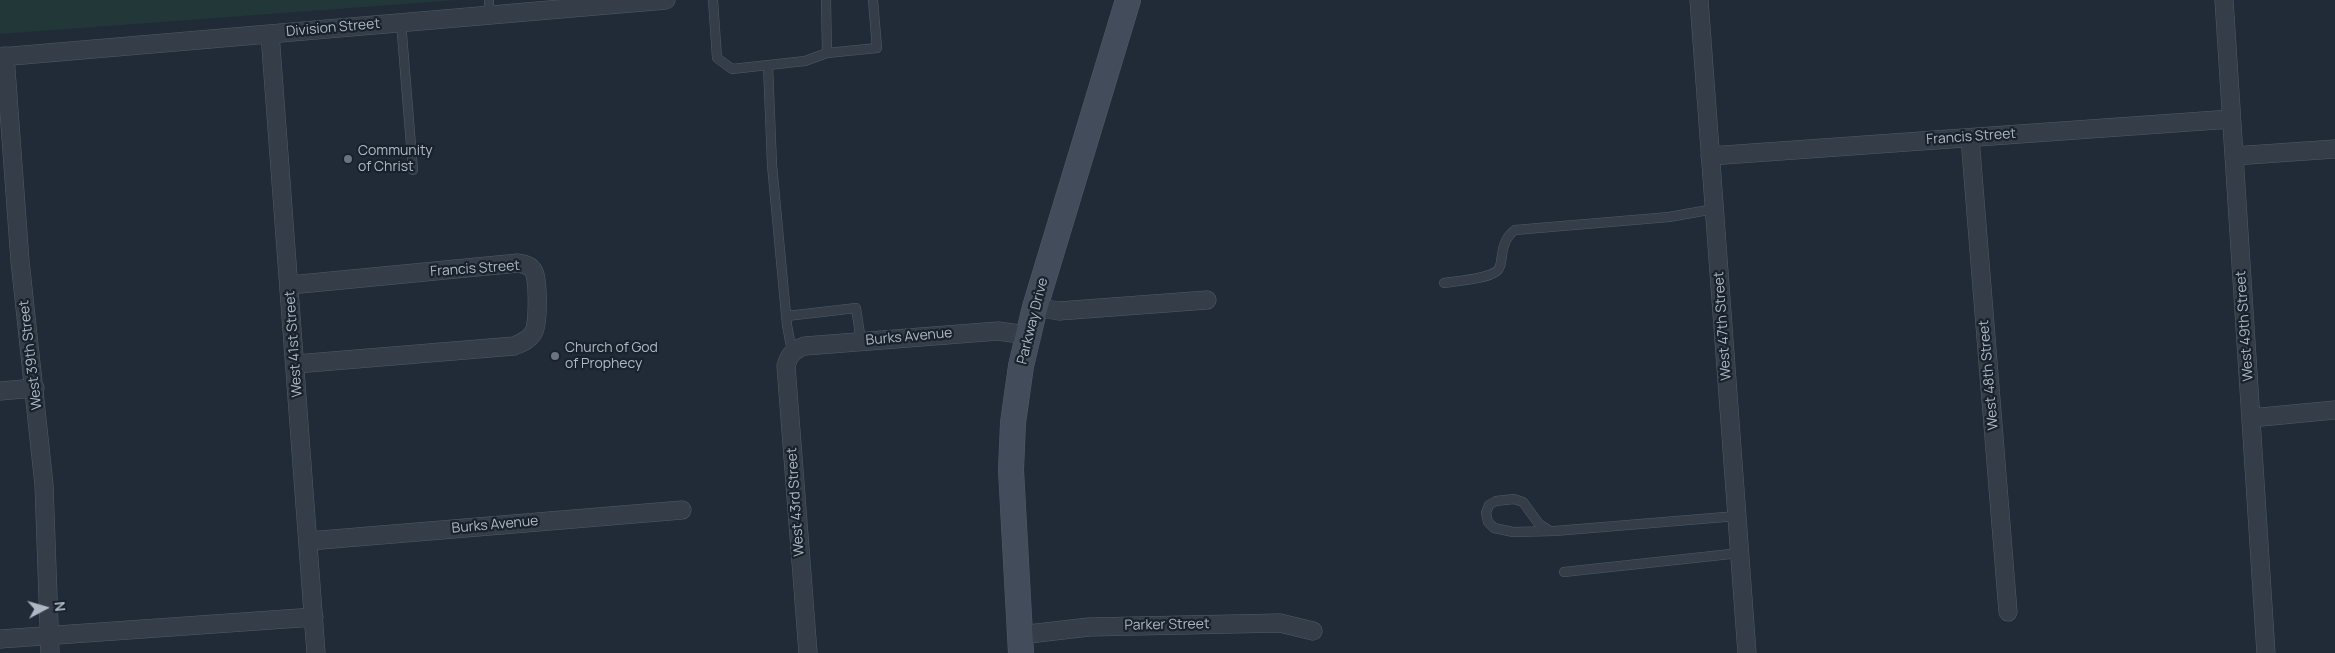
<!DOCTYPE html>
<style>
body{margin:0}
#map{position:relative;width:2335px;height:653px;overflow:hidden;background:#202b37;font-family:Manrope,sans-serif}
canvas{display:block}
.north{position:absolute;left:20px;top:583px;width:50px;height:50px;-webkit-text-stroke:4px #19222c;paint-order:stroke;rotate:84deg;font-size:14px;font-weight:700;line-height:20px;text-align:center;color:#aeb8c4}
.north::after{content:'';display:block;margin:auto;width:18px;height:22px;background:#aeb8c4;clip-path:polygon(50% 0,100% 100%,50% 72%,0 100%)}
</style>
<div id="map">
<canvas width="2335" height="653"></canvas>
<div class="north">N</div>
</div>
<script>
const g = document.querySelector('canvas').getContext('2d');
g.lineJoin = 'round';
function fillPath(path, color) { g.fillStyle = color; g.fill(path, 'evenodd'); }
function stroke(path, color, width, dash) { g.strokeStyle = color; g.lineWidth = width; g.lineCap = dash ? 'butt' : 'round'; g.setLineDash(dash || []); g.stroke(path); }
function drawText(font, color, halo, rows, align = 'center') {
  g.font = font + ' Manrope,sans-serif'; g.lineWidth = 4.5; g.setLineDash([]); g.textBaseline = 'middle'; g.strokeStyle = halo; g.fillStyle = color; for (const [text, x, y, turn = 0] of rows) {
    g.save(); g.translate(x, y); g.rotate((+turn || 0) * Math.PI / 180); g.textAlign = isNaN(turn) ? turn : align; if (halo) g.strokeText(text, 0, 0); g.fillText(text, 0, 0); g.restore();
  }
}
const green = new Path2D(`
 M 0,0 L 458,0 L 0,34 Z`);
const lane = new Path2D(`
 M 713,0 L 717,58 L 732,69 L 805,61 L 827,53 L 826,0
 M 489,15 L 489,0
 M 401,22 L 413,170
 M 827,53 L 877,48 L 873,0
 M 768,65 L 772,165 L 787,325 L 792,352
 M 1444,283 C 1457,281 1487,279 1497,271 C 1505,265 1497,243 1515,230 L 1669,217 L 1714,209
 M 787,316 L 856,308 L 861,341
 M 1550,531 L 1539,524 L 1523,502 L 1514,499 L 1496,501 L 1489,505 L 1486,513 L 1488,522 L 1494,528 L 1513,532 L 1555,531 L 1737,516
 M 1564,572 L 1740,553`);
const street = new Path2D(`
 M 1699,0 L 1747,653
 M 2224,0 L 2266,653
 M 270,34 L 316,653
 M 5,56 L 20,261 L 44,485 L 50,653
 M 0,57 L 666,0
 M 1970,138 L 2008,612
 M 1710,156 L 2231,119
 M 2234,156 L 2335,149
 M 290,285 L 518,263 C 524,264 531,265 534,272 C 538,281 539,325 533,333 C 529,340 521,343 514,346 L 296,364
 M 1035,307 L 1059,311 L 1207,300
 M 0,391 L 35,388
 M 2251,418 L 2335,410
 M 309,541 L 682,510
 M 1020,635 L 1089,627 L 1280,623 L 1313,631
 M 0,639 L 314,617
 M 808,653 L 786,366 C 789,355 793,350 805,346 L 998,331 L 1027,335`);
const secondary = new Path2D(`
 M 1021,653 L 1011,470 L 1013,423 L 1021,366 L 1035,307 L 1128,0`);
const markers = [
 [348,159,5,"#6b7280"],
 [555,356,5,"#6b7280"]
];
const streetNames = [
 ["Division Street",333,28,-5],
 ["Francis Street",1971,137,-4],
 ["Francis Street",475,269,-4],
 ["Parkway Drive",1033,321,-76],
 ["West 47th Street",1723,326,-94],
 ["West 49th Street",2245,326,-94],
 ["Burks Avenue",909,337,-5],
 ["West 41st Street",294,344,-94],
 ["West 39th Street",31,355,-97],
 ["West 48th Street",1989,375,-95],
 ["West 43rd Street",796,502,-94],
 ["Burks Avenue",495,525,-5],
 ["Parker Street",1167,625,-1]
];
const poiNames = [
 ["Community",358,151],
 ["of Christ",358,167],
 ["Church of God",565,348],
 ["of Prophecy",565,364]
];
fillPath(green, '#223738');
stroke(lane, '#515b65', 10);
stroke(street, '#515b65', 19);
stroke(secondary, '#515b65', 26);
stroke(lane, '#343d48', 9);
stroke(street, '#343d48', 18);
stroke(secondary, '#424c5b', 25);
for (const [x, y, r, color] of markers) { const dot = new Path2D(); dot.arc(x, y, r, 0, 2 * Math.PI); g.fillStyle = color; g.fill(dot); stroke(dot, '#19222c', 2); }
drawText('14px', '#aeb8c4', '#19222c', streetNames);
drawText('14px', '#aeb8c4', '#19222c', poiNames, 'left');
</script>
